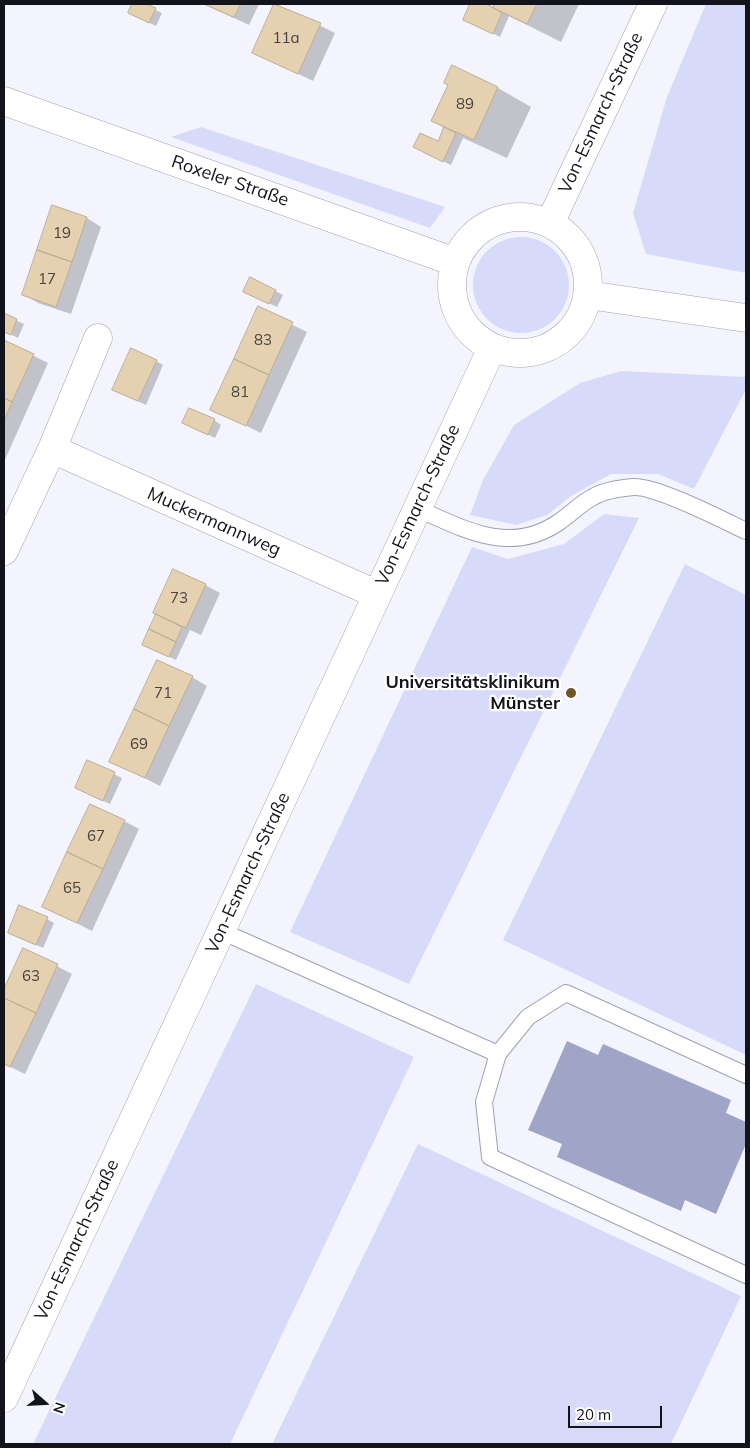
<!DOCTYPE html>
<meta charset="utf-8">
<style>
body{margin:0}
#map{position:relative;width:750px;height:1448px;overflow:hidden;background:#f3f4fd;font-family:Mulish,sans-serif}
canvas{display:block}
.frame{position:absolute;inset:0;border:5px solid #13141b;pointer-events:none}
.north{position:absolute;left:20px;top:1378px;width:50px;height:50px;-webkit-text-stroke:4px #fff;paint-order:stroke;rotate:109deg;font-size:14px;font-weight:700;line-height:20px;text-align:center;color:#13141b}
.north::after{content:'';display:block;margin:auto;width:18px;height:22px;background:#13141b;clip-path:polygon(50% 0,100% 100%,50% 72%,0 100%)}
.scale{position:absolute;left:568px;top:1406px;width:94px;height:22px;box-sizing:border-box;border:2px solid #13141b;border-top:0;padding-left:6px;font-size:15px;line-height:18px;white-space:nowrap;color:#13141b;-webkit-text-stroke:4px #fff;paint-order:stroke}
</style>
<div id="map">
<canvas width="750" height="1448"></canvas>
<div class="frame"></div>
<div class="north">N</div>
<div class="scale">20 m</div>
</div>
<script>
const g = document.querySelector('canvas').getContext('2d');
g.lineJoin = 'round';
function fillPath(path, color) { g.fillStyle = color; g.fill(path, 'evenodd'); }
function stroke(path, color, width, dash) { g.strokeStyle = color; g.lineWidth = width; g.lineCap = dash ? 'butt' : 'round'; g.setLineDash(dash || []); g.stroke(path); }
function drawText(font, color, halo, rows, align = 'center') {
  g.font = font + ' Mulish,sans-serif'; g.lineWidth = 4.5; g.setLineDash([]); g.textBaseline = 'middle'; g.strokeStyle = halo; g.fillStyle = color; for (const [text, x, y, turn = 0] of rows) {
    g.save(); g.translate(x, y); g.rotate((+turn || 0) * Math.PI / 180); g.textAlign = isNaN(turn) ? turn : align; if (halo) g.strokeText(text, 0, 0); g.fillText(text, 0, 0); g.restore();
  }
}
const green = new Path2D(`
 M 706,4 L 746,4 L 746,273 L 646,254 L 633,213 L 667,97 Z
 M 201,127 L 445,207 L 430,228 L 171,137 Z
 M473 285a48 48 0 1 1 96 0a48 48 0 1 1-96 0Z
 M 621,371 L 746,377 L 746,389 L 694,489 L 658,474 L 611,474 L 571,496 L 547,515 L 516,525 L 470,515 L 483,480 L 514,425 L 580,383 Z
 M 604,514 L 639,518 L 409,984 L 290,932 L 472,547 L 508,559 L 564,544 Z
 M 685,564 L 746,595 L 746,1055 L 503,940 Z
 M 256,984 L 414,1057 L 230,1444 L 33,1444 Z
 M 418,1144 L 741,1296 L 671,1444 L 272,1444 Z`);
const water = new Path2D(`
 M 567,1041 L 598,1055 L 603,1044 L 731,1100 L 726,1113 L 746,1122 L 746,1144 L 716,1214 L 685,1200 L 681,1211 L 557,1157 L 562,1144 L 528,1130 Z`);
const shadow = new Path2D(`
 M 133,4 L 143,4 L 162,13 L 156,26 L 129,13 Z
 M 204,4 L 259,4 L 249,25 Z
 M 276,4 L 335,33 L 313,81 L 253,52 Z
 M 472,4 L 483,4 L 493,9 L 496,4 L 579,4 L 561,42 L 509,16 L 500,37 L 464,19 Z
 M 498,88 L 531,107 L 507,158 L 463,138 L 451,165 L 422,151 L 438,143 L 445,128 L 433,120 Z
 M 87,218 L 101,227 L 71,314 L 38,303 L 23,294 Z
 M 251,279 L 283,295 L 277,307 L 252,295 Z
 M 258,308 L 307,332 L 261,433 L 212,409 Z
 M 4,315 L 24,324 L 18,338 L 4,331 Z
 M 4,341 L 48,363 L 4,462 Z
 M 156,361 L 163,365 L 146,405 L 113,390 Z
 M 214,420 L 221,425 L 215,438 L 190,426 Z
 M 205,585 L 220,593 L 201,635 L 190,630 L 176,660 L 151,648 L 157,614 Z
 M 192,677 L 207,686 L 160,786 L 111,761 Z
 M 88,762 L 122,778 L 110,804 L 84,792 Z
 M 124,821 L 139,829 L 92,931 L 43,906 Z
 M 47,919 L 54,923 L 43,948 L 16,936 Z
 M 24,949 L 72,974 L 25,1074 L 4,1064 L 4,992 Z`);
const building = new Path2D(`
 M 132,4 L 146,4 L 156,8 L 149,23 L 128,13 Z
 M 204,4 L 241,4 L 234,17 Z
 M 274,4 L 321,23 L 298,74 L 252,53 Z
 M 470,4 L 487,4 L 502,13 L 493,34 L 463,20 Z
 M 495,4 L 537,4 L 527,24 L 493,8 Z
 M 452,65 L 498,87 L 474,140 L 431,121 L 448,85 L 444,83 Z
 M 444,127 L 456,133 L 443,162 L 413,147 L 420,133 L 438,141 Z
 M 52,205 L 87,217 L 72,262 L 37,250 Z
 M 37,250 L 72,262 L 56,307 L 22,295 Z
 M 250,277 L 276,290 L 269,304 L 243,292 Z
 M 258,306 L 293,322 L 269,375 L 234,359 Z
 M 4,313 L 17,319 L 11,335 L 4,332 Z
 M 4,340 L 34,354 L 12,402 L 4,398 Z
 M 131,348 L 157,360 L 138,401 L 112,390 Z
 M 234,359 L 269,375 L 246,426 L 210,410 Z
 M 4,398 L 12,402 L 4,421 Z
 M 189,408 L 215,419 L 208,435 L 182,423 Z
 M 173,569 L 206,584 L 186,628 L 153,613 Z
 M 156,614 L 182,627 L 176,642 L 149,629 Z
 M 149,629 L 176,642 L 169,657 L 142,645 Z
 M 157,660 L 193,676 L 169,726 L 134,709 Z
 M 134,709 L 169,726 L 145,778 L 109,762 Z
 M 87,760 L 115,772 L 103,801 L 75,788 Z
 M 90,804 L 125,820 L 103,869 L 67,852 Z
 M 67,852 L 103,869 L 77,923 L 42,907 Z
 M 19,905 L 48,917 L 36,945 L 8,933 Z
 M 23,948 L 58,964 L 36,1013 L 4,998 L 4,989 Z
 M 4,998 L 36,1013 L 10,1067 L 4,1064 Z`);
const lane = new Path2D(`
 M 416,508 C 464,529 510,556 559,522 C 571,514 581,503 593,497 C 603,491 622,488 633,487 C 655,485 723,520 746,531
 M 221,931 L 498,1054
 M 746,1075 L 566,993 L 528,1017 L 498,1054 L 484,1102 L 490,1157 L 746,1275`);
const street = new Path2D(`
 M 52,449 L 98,338
 M 4,551 L 52,449 L 376,594`);
const secondary = new Path2D(`
 M 4,101 L 455,262
 M452 285a68 68 0 1 1 136 0a68 68 0 1 1-136 0Z
 M 550,223 L 653,4
 M 588,295 L 746,318
 M 4,1398 L 492,348`);
const markers = [
 [571,693,6,"#705728"]
];
const numberNames = [
 ["11a",286,38],
 ["89",465,104],
 ["19",62,233],
 ["17",47,279],
 ["83",263,340],
 ["81",240,392],
 ["73",179,598],
 ["71",163,693],
 ["69",139,744],
 ["67",96,836],
 ["65",72,888],
 ["63",31,976]
];
const streetNames = [
 ["Von-Esmarch-Straße",601,113,-65],
 ["Roxeler Straße",230,181,19],
 ["Von-Esmarch-Straße",418,505,-65],
 ["Muckermannweg",214,522,24],
 ["Von-Esmarch-Straße",248,873,-65],
 ["Von-Esmarch-Straße",77,1240,-65]
];
const poiNames = [
 ["Universitätsklinikum",560,683],
 ["Münster",560,704]
];
fillPath(green, '#d7dbf9');
fillPath(water, '#a0a4c7');
fillPath(shadow, '#0003');
fillPath(building, '#e5d1af');
stroke(building, '#baad99', 1);
stroke(lane, '#9fa1b7', 18);
stroke(street, '#9fa1b7', 29);
stroke(secondary, '#9fa1b7', 29);
stroke(lane, '#fff', 16);
stroke(street, '#fff', 28);
stroke(secondary, '#fff', 28);
for (const [x, y, r, color] of markers) { const dot = new Path2D(); dot.arc(x, y, r, 0, 2 * Math.PI); g.fillStyle = color; g.fill(dot); stroke(dot, '#fff', 2); }
drawText('15px', '#484340', null, numberNames);
drawText('18px', '#13141b', '#fff', streetNames);
drawText('bold 18px', '#13141b', '#fff', poiNames, 'right');
</script>
